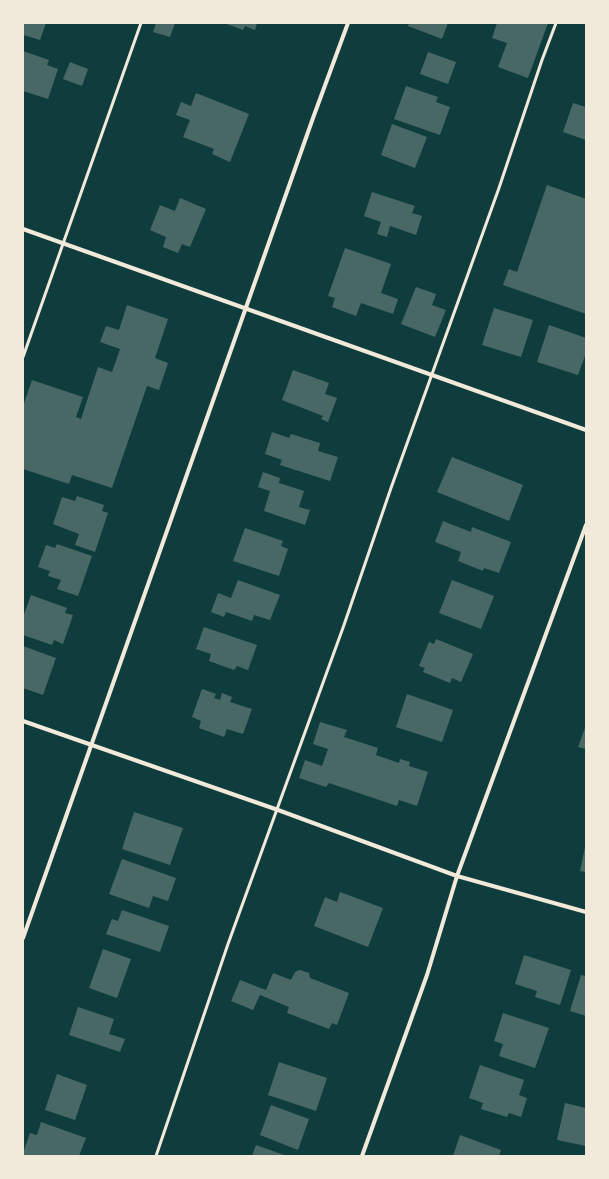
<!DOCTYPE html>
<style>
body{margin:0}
#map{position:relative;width:609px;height:1179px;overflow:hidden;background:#0f3d3e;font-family:"DejaVu Sans",sans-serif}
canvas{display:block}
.frame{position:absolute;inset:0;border:24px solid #f1e9da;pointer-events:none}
</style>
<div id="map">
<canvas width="609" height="1179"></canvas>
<div class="frame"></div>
</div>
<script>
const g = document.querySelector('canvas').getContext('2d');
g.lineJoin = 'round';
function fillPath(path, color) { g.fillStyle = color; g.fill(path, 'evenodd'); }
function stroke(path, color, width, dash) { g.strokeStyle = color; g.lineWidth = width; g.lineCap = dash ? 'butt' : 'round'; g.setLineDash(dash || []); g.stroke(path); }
const building = new Path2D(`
 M 23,23 L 46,23 L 40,40 L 23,35 Z
 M 156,23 L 175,23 L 170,37 L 153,32 Z
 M 224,23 L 257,23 L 255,30 L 245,26 L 243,30 Z
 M 409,23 L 448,23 L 442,39 L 408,26 Z
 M 497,23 L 548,23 L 528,78 L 498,67 L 507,43 L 492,38 Z
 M 23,51 L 49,60 L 47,65 L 58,69 L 48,99 L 23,91 Z
 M 428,52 L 456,62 L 448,84 L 420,74 Z
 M 70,62 L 88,69 L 82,86 L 63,79 Z
 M 406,86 L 438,97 L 436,102 L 450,107 L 440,135 L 394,119 Z
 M 196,93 L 249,114 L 230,162 L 212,154 L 214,149 L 183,137 L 190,120 L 176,115 L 181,102 L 191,106 Z
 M 573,103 L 586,107 L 586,140 L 563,132 Z
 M 392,124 L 427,137 L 415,168 L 381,155 Z
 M 547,185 L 586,199 L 586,314 L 503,285 L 509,269 L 517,272 Z
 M 372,192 L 415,206 L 412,213 L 422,216 L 416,235 L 390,226 L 387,237 L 377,234 L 381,222 L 364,216 Z
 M 180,198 L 206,209 L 190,247 L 182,244 L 178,253 L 163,247 L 166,237 L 150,230 L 160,205 L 175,211 Z
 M 345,248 L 391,264 L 381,293 L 398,299 L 393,314 L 361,303 L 356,316 L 332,307 L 335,298 L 328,296 Z
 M 416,287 L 436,294 L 432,305 L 446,310 L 435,337 L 401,324 Z
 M 127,305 L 168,319 L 155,358 L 168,363 L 159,390 L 147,386 L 112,488 L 72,475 L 69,484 L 23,469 L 23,406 L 32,380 L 83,397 L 76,417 L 81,419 L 98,367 L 112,372 L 120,349 L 100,342 L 106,326 L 119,330 Z
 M 494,308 L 533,320 L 521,357 L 482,345 Z
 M 549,325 L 586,338 L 586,353 L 578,375 L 537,362 Z
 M 293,370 L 329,383 L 325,394 L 337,398 L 328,422 L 321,419 L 323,416 L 282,400 Z
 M 272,432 L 289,438 L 291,434 L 320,443 L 318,451 L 338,457 L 330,481 L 280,465 L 282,460 L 265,454 Z
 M 452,457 L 523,485 L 509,521 L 437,492 Z
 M 263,472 L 280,478 L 279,483 L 304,491 L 299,507 L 310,510 L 305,525 L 264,511 L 270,491 L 258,487 Z
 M 77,496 L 104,505 L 102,511 L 108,513 L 95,552 L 75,545 L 79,534 L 53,524 L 62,497 L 75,501 Z
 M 443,521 L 471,532 L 472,527 L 511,542 L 499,573 L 484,568 L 483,571 L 458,561 L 461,552 L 435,542 Z
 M 245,528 L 283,541 L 281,546 L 288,549 L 279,576 L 233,561 Z
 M 57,544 L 92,556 L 78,596 L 57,589 L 61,580 L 48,576 L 50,571 L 38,567 L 46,545 L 55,548 Z
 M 238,580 L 280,595 L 270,620 L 254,615 L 252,621 L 226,612 L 224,617 L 211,612 L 218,593 L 231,598 Z
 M 452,580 L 494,596 L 481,629 L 439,613 Z
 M 31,595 L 67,608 L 65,613 L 73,615 L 63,644 L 54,640 L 52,645 L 23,635 L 23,617 Z
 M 204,627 L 257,645 L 248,670 L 237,666 L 234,670 L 209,661 L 211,654 L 196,649 Z
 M 436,639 L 473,654 L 461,682 L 452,678 L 450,683 L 423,672 L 425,668 L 419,666 L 429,642 L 434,644 Z
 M 23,646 L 56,658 L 43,695 L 23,688 Z
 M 202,689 L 216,694 L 214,698 L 220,700 L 222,693 L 232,697 L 230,702 L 252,709 L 243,734 L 227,729 L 224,737 L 199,728 L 201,721 L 192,717 Z
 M 407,694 L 453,710 L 442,742 L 396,727 Z
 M 320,722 L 347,730 L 344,737 L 378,748 L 376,755 L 399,763 L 400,759 L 410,762 L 409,766 L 428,772 L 417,806 L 399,800 L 397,806 L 329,783 L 326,787 L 299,778 L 305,760 L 322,766 L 328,749 L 313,744 Z
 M 586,725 L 586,749 L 578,747 Z
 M 134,812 L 183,828 L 170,865 L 122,849 Z
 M 585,847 L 586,847 L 586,872 L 580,871 Z
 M 122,859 L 176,878 L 168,901 L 153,896 L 149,908 L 109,894 Z
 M 340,892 L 383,908 L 368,947 L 314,926 L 325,897 L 337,902 Z
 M 122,910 L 169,926 L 160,952 L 106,934 L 112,919 L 118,921 Z
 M 103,949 L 131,959 L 117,998 L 89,988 Z
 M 524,955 L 571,970 L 560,1005 L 535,997 L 537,991 L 515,984 Z
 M 300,970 L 309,973 L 310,978 L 349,993 L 337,1025 L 332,1023 L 329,1029 L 287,1013 L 289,1007 L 260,995 L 253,1010 L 231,1001 L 240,980 L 266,990 L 273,973 L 291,980 L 295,972 Z
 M 581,975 L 586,976 L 586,1016 L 570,1011 Z
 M 78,1007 L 114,1019 L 109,1034 L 125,1039 L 120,1052 L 69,1035 Z
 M 503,1013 L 549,1028 L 535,1068 L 499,1056 L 503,1044 L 494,1041 Z
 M 279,1062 L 327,1078 L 316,1111 L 268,1095 Z
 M 480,1065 L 524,1080 L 519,1095 L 527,1098 L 521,1117 L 509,1113 L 507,1117 L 481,1109 L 483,1103 L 469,1098 Z
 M 57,1074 L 87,1085 L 75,1120 L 45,1110 Z
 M 565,1103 L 586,1108 L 586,1146 L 557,1140 Z
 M 271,1105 L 309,1119 L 298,1150 L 260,1135 Z
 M 41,1122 L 86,1138 L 79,1156 L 23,1156 L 23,1153 L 30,1133 L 37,1135 Z
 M 460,1135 L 501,1150 L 499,1156 L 453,1156 Z
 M 256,1145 L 287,1156 L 252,1156 Z`);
const service = new Path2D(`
 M 23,357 L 141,23
 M 156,1156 L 228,944 L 344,625 L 391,488 L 499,188 L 542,60 L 556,23`);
const minor = new Path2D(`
 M 23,229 L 586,430
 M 23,721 L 278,810 L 457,876 L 586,912
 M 23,938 L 313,118 L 348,23
 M 362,1156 L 427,975 L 457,876 L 586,525`);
fillPath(building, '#486865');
stroke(service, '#f1e9da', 3);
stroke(minor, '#f1e9da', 4);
</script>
